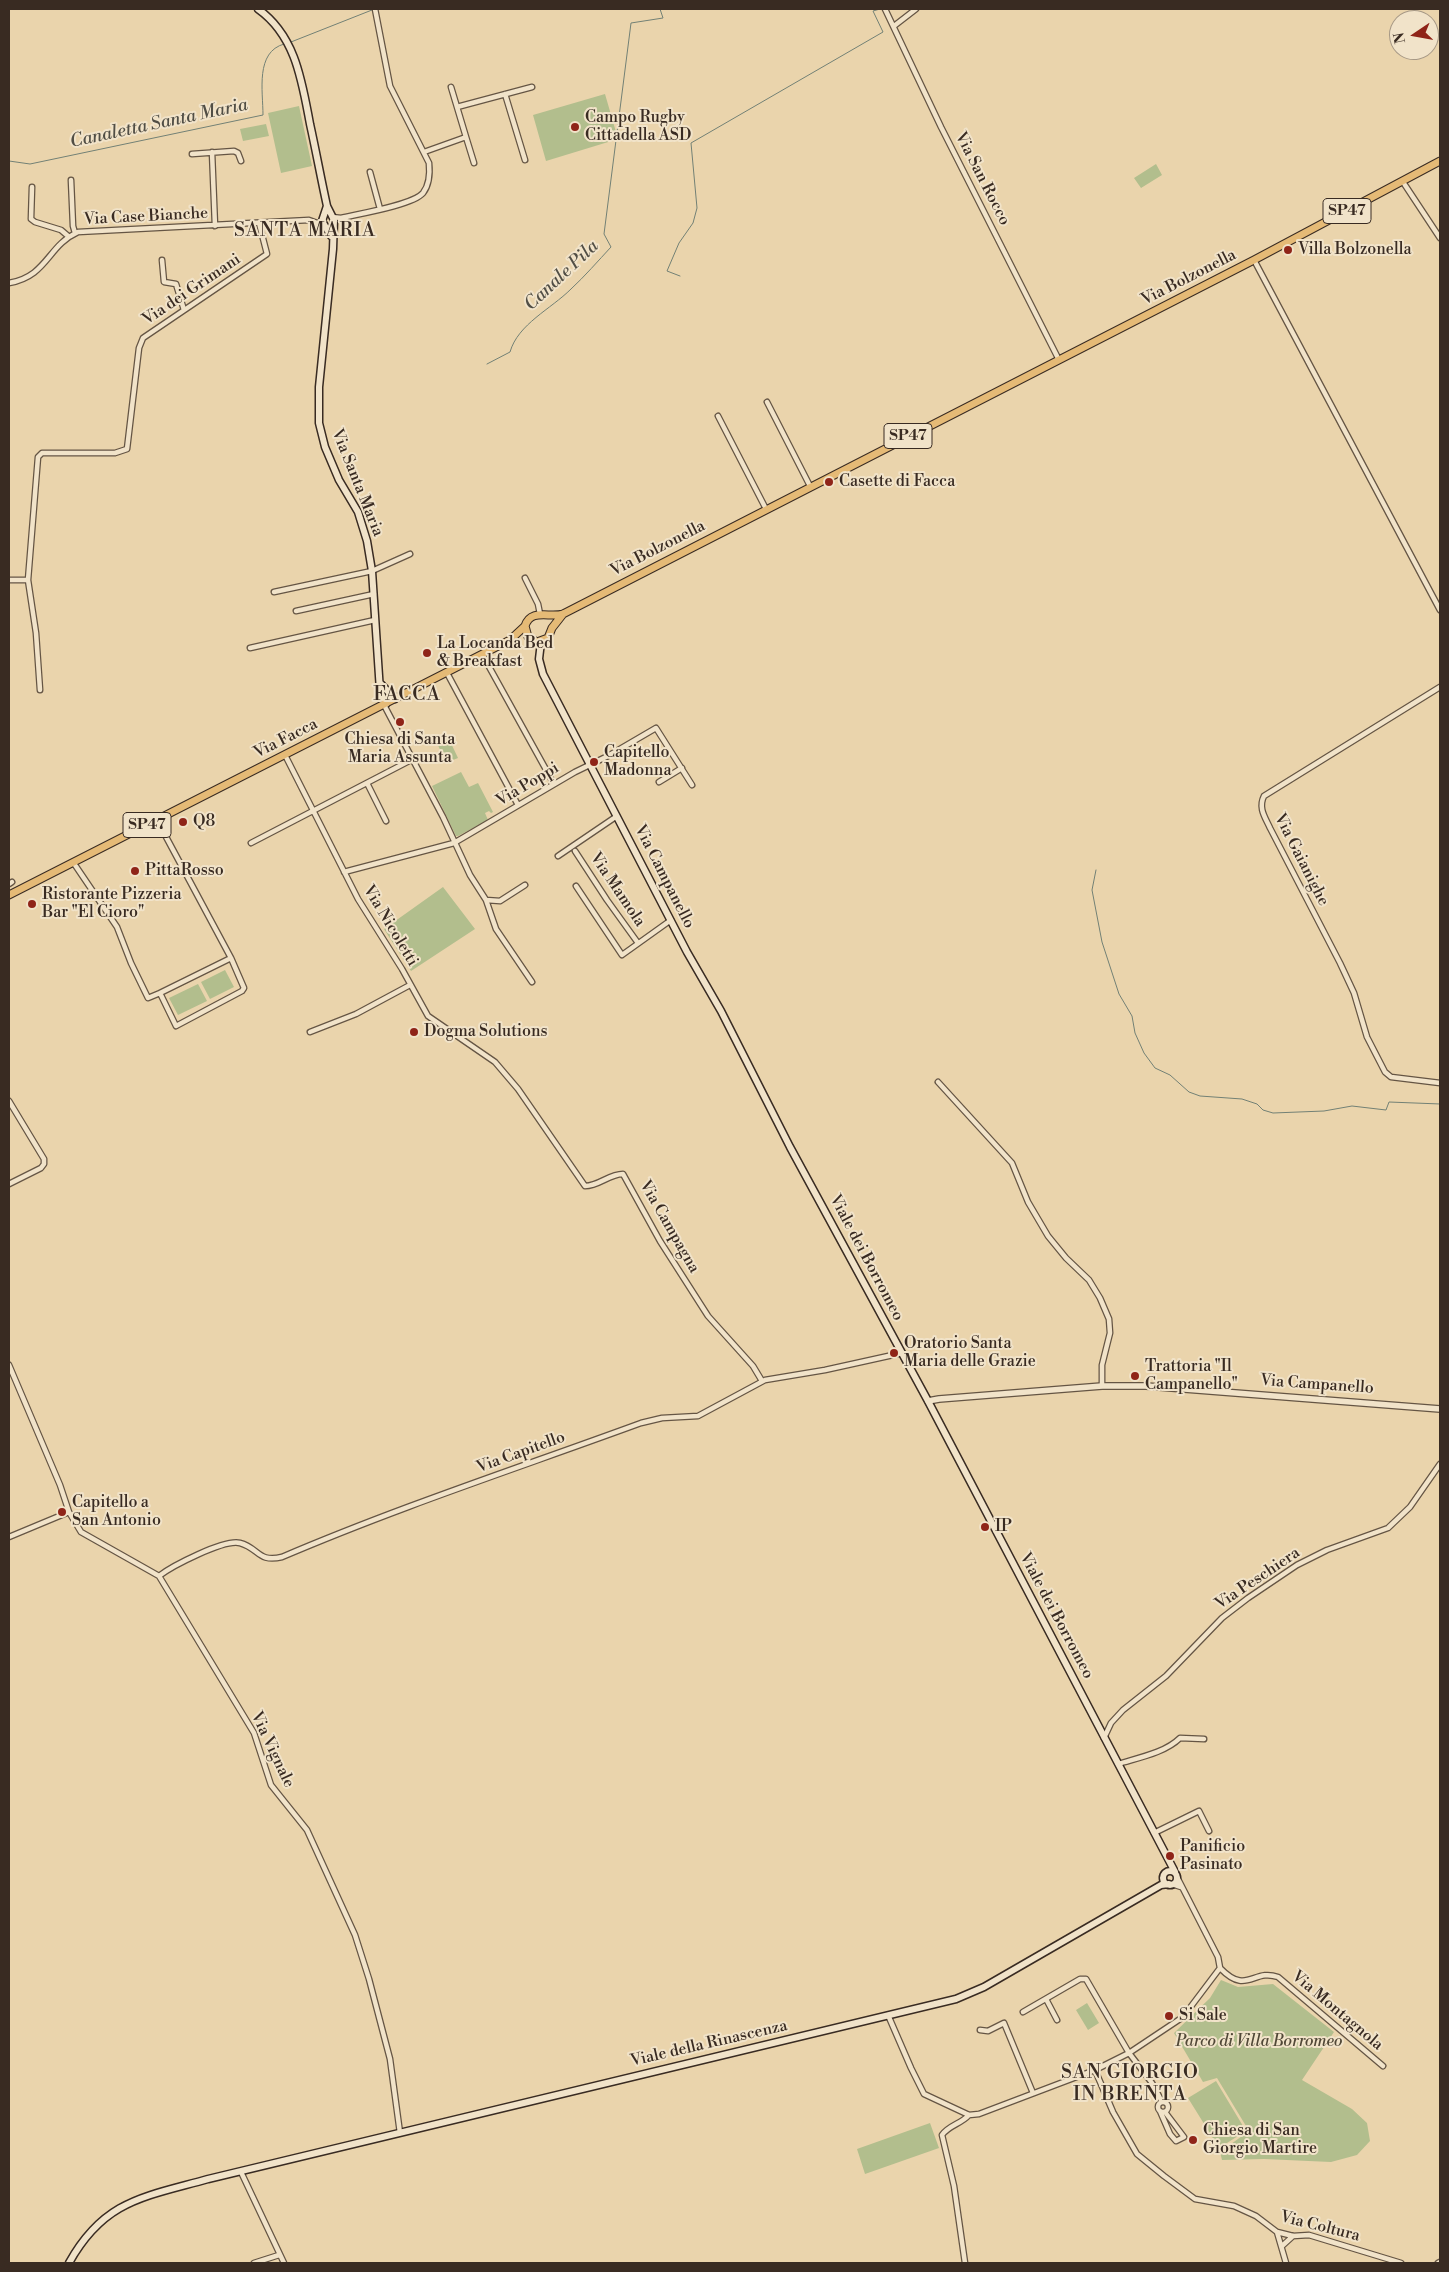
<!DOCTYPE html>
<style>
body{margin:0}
#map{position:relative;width:1449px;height:2272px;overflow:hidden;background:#ead4ac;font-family:"Libre Bodoni",serif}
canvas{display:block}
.frame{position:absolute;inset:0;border:10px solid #392b22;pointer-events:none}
.north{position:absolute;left:1389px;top:10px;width:50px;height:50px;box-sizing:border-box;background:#f1e3c9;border:1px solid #a79986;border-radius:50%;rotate:258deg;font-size:14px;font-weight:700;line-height:20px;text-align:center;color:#392b22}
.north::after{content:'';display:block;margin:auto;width:18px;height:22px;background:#8f2418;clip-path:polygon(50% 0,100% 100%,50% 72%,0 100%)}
</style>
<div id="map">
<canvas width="1449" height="2272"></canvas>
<div class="frame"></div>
<div class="north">N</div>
</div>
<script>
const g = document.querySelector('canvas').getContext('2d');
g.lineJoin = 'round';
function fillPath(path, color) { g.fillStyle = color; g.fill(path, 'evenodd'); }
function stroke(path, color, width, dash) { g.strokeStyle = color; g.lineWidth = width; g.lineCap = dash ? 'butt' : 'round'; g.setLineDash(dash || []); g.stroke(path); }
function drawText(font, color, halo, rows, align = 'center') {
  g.font = font + ' "Libre Bodoni",serif'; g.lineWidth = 4; g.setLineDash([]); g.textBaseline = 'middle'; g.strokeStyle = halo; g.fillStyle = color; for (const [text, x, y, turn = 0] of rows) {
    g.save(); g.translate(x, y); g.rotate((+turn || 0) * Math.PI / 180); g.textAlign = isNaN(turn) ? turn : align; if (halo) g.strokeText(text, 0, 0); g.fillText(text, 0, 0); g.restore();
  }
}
const green = new Path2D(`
 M 605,94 L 618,139 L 546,161 L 533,115 Z
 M 299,106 L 312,166 L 281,173 L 268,113 Z
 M 266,124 L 269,136 L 243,141 L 240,129 Z
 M 1156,164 L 1162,175 L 1141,188 L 1134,178 Z
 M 448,737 L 458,758 L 446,763 L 437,743 Z
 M 461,772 L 469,787 L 478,783 L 493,812 L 491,813 L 489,811 L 485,813 L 488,820 L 458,836 L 456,836 L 432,786 Z
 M 443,887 L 475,929 L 411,971 L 384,929 Z
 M 225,970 L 234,987 L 210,999 L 201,982 Z
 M 198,984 L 207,1001 L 178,1015 L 169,998 Z
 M 1221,1980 L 1238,1987 L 1273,1984 L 1334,2032 L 1302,2080 L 1352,2109 L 1367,2123 L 1370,2141 L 1357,2155 L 1331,2162 L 1264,2159 L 1222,2160 L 1220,2152 L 1249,2131 L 1217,2078 L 1203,2082 L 1174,2033 L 1210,1998 Z
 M 1087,2003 L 1099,2023 L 1088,2030 L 1076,2010 Z
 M 1216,2081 L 1246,2131 L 1219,2148 L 1188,2098 Z
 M 930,2123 L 939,2148 L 865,2174 L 857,2149 Z`);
const stream = new Path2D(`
 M 291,42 L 372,10
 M 9,161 L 30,164 L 263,115 C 263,91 255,52 284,44
 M 680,276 L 667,271 L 679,243 L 693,223 L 697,208 L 691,143 L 883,32 L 873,11 L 880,9
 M 487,364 L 510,352 C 518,324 551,309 571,289 C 585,276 598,261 611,247 L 604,234 L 631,23 L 663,18 L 660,9
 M 1096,870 L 1092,890 L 1102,942 L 1119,994 L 1132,1016 L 1135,1033 L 1144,1053 L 1155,1068 L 1170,1075 L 1189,1092 L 1200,1096 L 1242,1099 L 1257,1104 L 1263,1110 L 1273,1113 L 1324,1111 L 1352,1106 L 1386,1110 L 1389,1102 L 1440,1104`);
const minor = new Path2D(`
 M 885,9 L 941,127 L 1059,360
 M 894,26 L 916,9
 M 451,87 L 457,107
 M 505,94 L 525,160
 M 466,137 L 474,163
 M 212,152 L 215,226
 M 424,152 L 466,137 L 457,107 L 532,87
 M 192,154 L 234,151 L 238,153 L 241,161
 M 370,172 L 380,209
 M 71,180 L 73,226 L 75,233
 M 1403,182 L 1440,238
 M 32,187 L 31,219 L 35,222 L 61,230 L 68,236
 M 332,217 L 341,218 C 358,214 413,205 423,193 C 430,184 430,173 429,163 L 390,86 L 375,9
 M 162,260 L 164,282 L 176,284 L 184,310
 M 1254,260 L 1440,610
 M 9,283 C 48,276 47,246 78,232 L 309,220 L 323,225
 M 767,402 L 810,486
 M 718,416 L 766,509
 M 525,578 L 538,604 L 540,614
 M 9,580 L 28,580 L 38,457 L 42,453 L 115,453 L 127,449 L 139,348 L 143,338 L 267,254 L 259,223
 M 28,580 L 36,633 L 40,690
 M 274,592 L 372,571 L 410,554
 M 296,611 L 374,594
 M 250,648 L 375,620
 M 482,654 L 554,784
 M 447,673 L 518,805
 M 1440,687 L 1264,796 C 1258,808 1265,817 1270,828 L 1340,963 L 1354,993 L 1367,1037 L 1385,1072 L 1391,1077 L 1440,1083
 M 384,705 L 443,817 L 470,875 L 486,900 L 500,901 L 525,885
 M 285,755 L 358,899 L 402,969 L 428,1016 L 495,1062 L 518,1089 L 585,1186 C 599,1186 609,1174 623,1174 L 660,1241 L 708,1316 L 753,1366 L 762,1381
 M 659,782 L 682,768
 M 367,783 L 386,821
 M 157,820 L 231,958 L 244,988 L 242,991 L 176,1026 L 160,993 L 231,958
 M 251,843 L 413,759
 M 575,851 L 607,900 L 638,943
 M 558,856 L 617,816
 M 73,862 L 117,927 L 131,963 L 148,998 L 160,993
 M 344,872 L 454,843 L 575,772 L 608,756 L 656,728 L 692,785
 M 9,884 L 12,882
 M 576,886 L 622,955 L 671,920
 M 486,900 L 496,929 L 532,982
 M 310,1032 L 356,1014 L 410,985
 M 938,1082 L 1012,1163 L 1028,1202 L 1048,1236 L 1066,1258 L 1089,1280 L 1100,1298 L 1109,1319 L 1110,1333 L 1102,1365 L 1102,1386
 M 9,1101 L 44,1159 L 44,1164 L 41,1168 L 9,1184
 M 9,1365 L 60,1485 L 69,1512 L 81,1532 L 159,1576 L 254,1733 L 271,1785 L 307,1830 L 355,1935 L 369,1979 L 390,2059 L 400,2133
 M 9,1537 L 69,1512
 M 159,1576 C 172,1566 224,1539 240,1543 C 259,1548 258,1563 282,1557 C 399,1507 521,1467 641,1423 L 662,1418 L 698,1416 L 765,1380 L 825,1370 L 902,1353
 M 1104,1738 L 1111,1723 L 1123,1710 L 1166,1676 L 1222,1618 L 1248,1598 L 1297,1565 L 1327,1550 L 1388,1528 L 1410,1507 L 1440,1464
 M 1118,1764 C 1137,1758 1165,1753 1180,1738 L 1204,1739
 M 1154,1833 L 1199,1811 L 1209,1831
 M 1172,1884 L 1181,1887
 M 1220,1968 C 1247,1996 1253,1968 1278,1977 L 1383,2066
 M 1046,1999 L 1057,2020
 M 1023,2012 L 1080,1979 L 1086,1979 L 1129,2053 L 1152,2083 L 1162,2102
 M 888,2015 L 911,2068 L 924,2094 L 969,2115 L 979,2114 L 1095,2070 L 1129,2053 L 1183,2017 L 1220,1968 L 1218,1957 L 1177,1877
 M 980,2030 L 988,2031 L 1004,2023 L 1033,2093
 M 1095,2070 L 1113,2112 L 1137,2154 L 1164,2176 L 1195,2199 L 1234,2206 L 1256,2216 L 1277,2232 L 1293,2236 L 1309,2235 L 1401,2263
 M1158 2107a5 5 0 1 1 10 0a5 5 0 1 1-10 0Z
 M 1160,2111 L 1170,2134 L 1176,2141 L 1184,2137 L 1165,2112
 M 241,2172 L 284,2263
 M 1277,2232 L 1286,2263
 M 1282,2246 L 1293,2236
 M 254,2263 L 279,2255
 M 965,2263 L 954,2186 L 942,2135 C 949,2125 961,2124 969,2115
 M 1438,2263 L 1440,2262`);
const tertiary = new Path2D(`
 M 928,1401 L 939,1399 L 1102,1386 L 1146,1386 L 1440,1409`);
const secondary = new Path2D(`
 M 258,9 C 296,36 302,82 310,124 C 316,151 321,179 327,206 L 334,220 L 333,249 L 319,387 L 319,423 L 325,447 L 339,480 L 358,512 L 367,541 L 372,571 L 380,691 L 386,704
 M 327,206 L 322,221 L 331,236
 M 541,642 L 539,659 L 543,674 L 687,952 L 721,1011 L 790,1147 L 928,1401 L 1175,1872
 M 381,684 L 395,699
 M1163 1878a7 7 0 1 1 14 0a7 7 0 1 1-14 0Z
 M 69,2263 C 104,2200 144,2197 208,2179 L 956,1999 L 984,1987 L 1161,1885 L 1169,1884`);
const primary = new Path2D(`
 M 563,614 L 552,628 L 548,638 L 537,642 L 528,637 L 525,626 C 531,608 549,618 563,614 L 1254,260 L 1440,161
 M 9,895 L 510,640 L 525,626`);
const markers = [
 [575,127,5,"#8f2418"],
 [1288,250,5,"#8f2418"],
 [829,482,5,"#8f2418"],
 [427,653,5,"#8f2418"],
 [400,722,5,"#8f2418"],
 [594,762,5,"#8f2418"],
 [183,822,5,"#8f2418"],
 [135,871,5,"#8f2418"],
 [32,904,5,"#8f2418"],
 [414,1032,5,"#8f2418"],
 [894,1353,5,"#8f2418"],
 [1135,1376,5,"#8f2418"],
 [62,1512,5,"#8f2418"],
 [985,1527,5,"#8f2418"],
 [1170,1856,5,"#8f2418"],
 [1169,2016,5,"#8f2418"],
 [1193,2140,5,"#8f2418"]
];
const shields = [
 [1347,211,48],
 [908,436,48],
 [147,825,48]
];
const shieldNames = [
 ["SP47",1347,211],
 ["SP47",908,436],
 ["SP47",147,825]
];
const poiNames = [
 ["Campo Rugby",585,118],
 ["Cittadella ASD",585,136],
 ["Villa Bolzonella",1298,250],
 ["Casette di Facca",839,482],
 ["La Locanda Bed",437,644],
 ["& Breakfast",437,662],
 ["Chiesa di Santa",400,740,"center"],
 ["Maria Assunta",400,758,"center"],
 ["Capitello",604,753],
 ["Madonna",604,771],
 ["Q8",193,822],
 ["PittaRosso",145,871],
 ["Ristorante Pizzeria",42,895],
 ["Bar \"El Cioro\"",42,913],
 ["Dogma Solutions",424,1032],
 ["Oratorio Santa",904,1344],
 ["Maria delle Grazie",904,1362],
 ["Trattoria \"Il",1145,1367],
 ["Campanello\"",1145,1385],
 ["Capitello a",72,1503],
 ["San Antonio",72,1521],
 ["IP",995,1527],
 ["Panificio",1180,1847],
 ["Pasinato",1180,1865],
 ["Si Sale",1179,2016],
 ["Chiesa di San",1203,2131],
 ["Giorgio Martire",1203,2149]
];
const streetNames = [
 ["Via San Rocco",982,179,63],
 ["Via Case Bianche",146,217,-3],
 ["Via Bolzonella",1189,278,-27],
 ["Via dei Grimani",192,290,-34],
 ["Via Santa Maria",357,483,68],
 ["Via Bolzonella",658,549,-27],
 ["Via Facca",286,739,-27],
 ["Via Poppi",528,785,-31],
 ["Via Gaianighe",1301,860,63],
 ["Via Campanello",664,877,63],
 ["Via Mamola",617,890,56],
 ["Via Nicoletti",390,926,59],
 ["Via Campagna",669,1227,60],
 ["Viale dei Borromeo",866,1258,62],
 ["Via Campanello",1317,1385,4],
 ["Via Capitello",521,1453,-20],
 ["Via Peschiera",1258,1579,-34],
 ["Viale dei Borromeo",1056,1616,62],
 ["Via Vignale",272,1750,65],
 ["Via Montagnola",1337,2011,40],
 ["Viale della Rinascenza",709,2044,-13],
 ["Via Coltura",1320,2227,14]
];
const parkNames = [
 ["Parco di Villa Borromeo",1259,2042]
];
const waterNames = [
 ["Canaletta Santa Maria",159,124,-12],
 ["Canale Pila",562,276,-43]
];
const quarterNames = [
 ["SANTA MARIA",305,231],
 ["FACCA",407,695],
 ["SAN GIORGIO",1130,2073],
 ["IN BRENTA",1130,2095]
];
fillPath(green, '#b2be8d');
stroke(stream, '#728075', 1);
stroke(minor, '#655544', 7);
stroke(tertiary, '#655544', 8);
stroke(secondary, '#392b22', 9);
stroke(primary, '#392b22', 9);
stroke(minor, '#f1e3c9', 4.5);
stroke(tertiary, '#f1e3c9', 5.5);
stroke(secondary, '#f1e3c9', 6);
stroke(primary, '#e5ba76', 7);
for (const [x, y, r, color] of markers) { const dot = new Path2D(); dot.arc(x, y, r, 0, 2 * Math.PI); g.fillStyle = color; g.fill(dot); stroke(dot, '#f1e3c9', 2); }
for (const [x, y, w] of shields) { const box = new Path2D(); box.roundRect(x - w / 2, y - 12.5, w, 25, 4); g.fillStyle = '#f1e3c9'; g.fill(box); stroke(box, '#392b22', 1); }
drawText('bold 15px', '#392b22', null, shieldNames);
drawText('16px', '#392b22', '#f1e3c9', poiNames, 'left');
drawText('16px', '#392b22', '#f1e3c9', streetNames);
drawText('italic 16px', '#514837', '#f1e3c9', parkNames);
drawText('italic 18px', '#514e45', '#f1e3c9', waterNames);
g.letterSpacing = '1px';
drawText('19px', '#392b22', '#f1e3c9', quarterNames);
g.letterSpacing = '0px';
</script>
